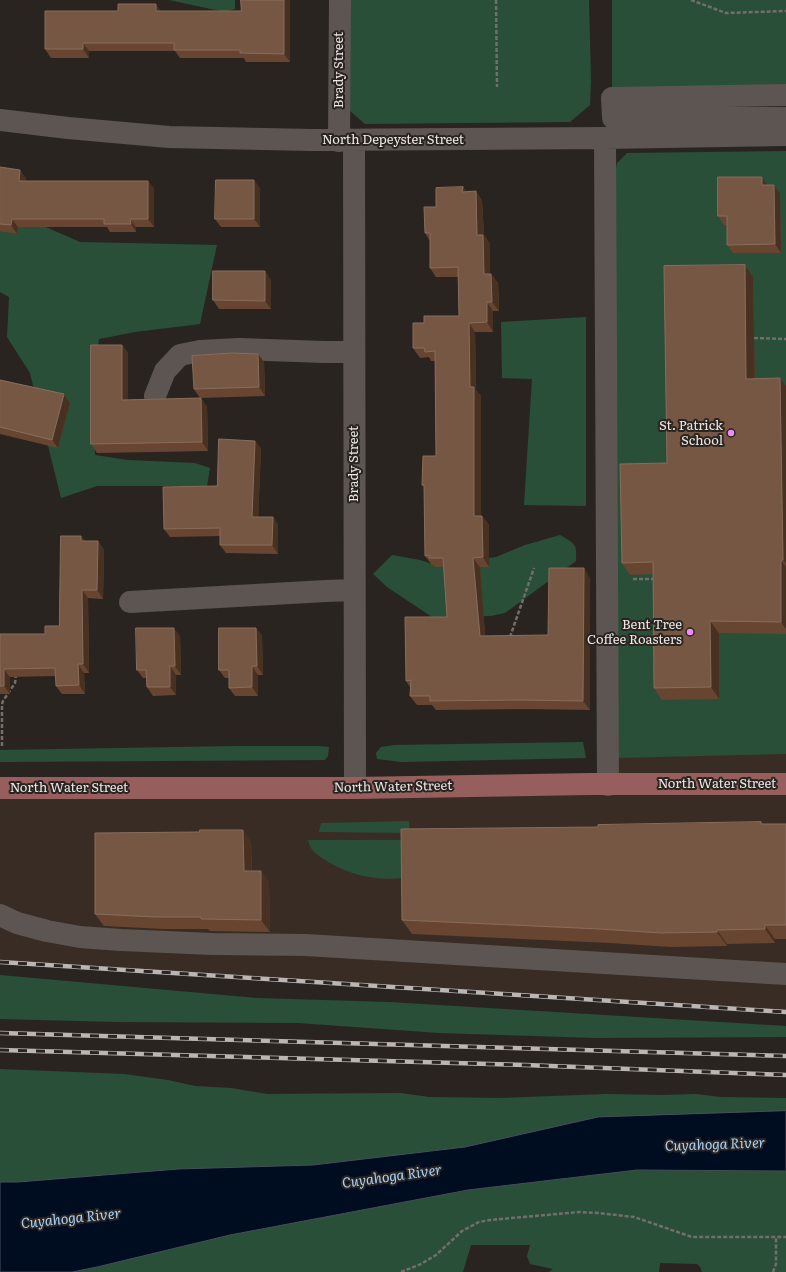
<!DOCTYPE html>
<style>
body{margin:0}
canvas{display:block;background:#2a2420}
</style>
<canvas width="786" height="1272"></canvas>
<script>
const g = document.querySelector('canvas').getContext('2d');
g.lineJoin = 'round';
function fillPath(path, color) { g.fillStyle = color; g.fill(path, 'evenodd'); }
function stroke(path, color, width, dash) { g.strokeStyle = color; g.lineWidth = width; g.lineCap = dash ? 'butt' : 'round'; g.setLineDash(dash || []); g.stroke(path); }
function drawText(font, color, halo, rows, align = 'center') {
  g.font = font + ' Literata,serif'; g.lineWidth = 4; g.setLineDash([]); g.textBaseline = 'middle'; g.strokeStyle = halo; g.fillStyle = color; for (const [text, x, y, turn = 0] of rows) {
    g.save(); g.translate(x, y); g.rotate((+turn || 0) * Math.PI / 180); g.textAlign = isNaN(turn) ? turn : align; if (halo) g.strokeText(text, 0, 0); g.fillText(text, 0, 0); g.restore();
  }
}
const built = new Path2D(`
 M 786,578 L 786,1012 L 0,962 L 0,788 L 607,784 L 607,736 Z`);
const green = new Path2D(`
 M 169,0 L 235,0 L 235,9 L 225,12 Z
 M 350,0 L 589,0 L 591,81 L 590,105 L 570,122 L 365,124 L 349,110 Z
 M 612,0 L 786,0 L 786,91 L 612,94 Z
 M 786,151 L 786,754 L 616,758 L 614,182 L 617,163 L 627,153 Z
 M 0,207 L 80,242 L 217,245 L 200,324 L 135,332 L 99,339 L 92,390 L 95,455 L 128,460 L 195,463 L 210,468 L 207,486 L 97,486 L 61,498 L 30,373 L 7,337 L 9,297 L 0,292 Z
 M 586,317 L 586,506 L 524,505 L 532,379 L 502,378 L 501,322 Z
 M 560,535 C 575,544 577,543 576,561 L 505,613 L 491,616 L 432,617 L 387,587 L 373,574 L 392,555 L 420,560 L 435,565 L 496,557 L 525,545 Z
 M 583,742 L 586,758 L 402,762 L 377,759 L 376,753 L 381,747 L 394,745 Z
 M 237,746 L 318,746 L 329,747 L 328,756 L 325,760 L 0,762 L 0,750 Z
 M 409,821 L 410,833 L 319,832 L 321,823 Z
 M 308,840 L 406,840 L 404,878 C 375,881 347,875 322,858 C 315,853 310,850 308,840 Z
 M 0,975 L 257,998 L 389,1002 L 786,1026 L 786,1037 L 597,1038 L 439,1033 L 298,1023 L 116,1022 L 0,1019 Z
 M 0,1069 L 124,1074 L 168,1080 L 195,1086 L 231,1088 L 267,1094 L 401,1093 L 429,1097 L 500,1098 L 606,1094 L 662,1095 L 696,1094 L 721,1097 L 786,1098 L 786,1111 L 598,1117 L 465,1147 L 313,1165 L 178,1169 L 18,1182 L 0,1182 Z
 M 637,1170 L 786,1171 L 786,1272 L 702,1272 L 700,1267 L 697,1264 L 660,1263 L 659,1272 L 549,1272 L 553,1269 L 530,1264 L 527,1256 L 530,1245 L 471,1245 L 463,1272 L 72,1272 L 97,1267 L 230,1235 L 468,1190 Z`);
const water = new Path2D(`
 M 786,1111 L 786,1171 L 637,1170 L 468,1190 L 230,1235 L 97,1267 L 72,1272 L 0,1272 L 0,1182 L 18,1182 L 178,1169 L 313,1165 L 465,1147 L 598,1117 Z`);
const path = new Path2D(`
 M 496,0 L 497,87
 M 691,0 L 726,13 L 786,11
 M 754,338 L 786,339
 M 633,579 L 656,579
 M 510,637 L 534,568
 M 2,746 L 2,704 L 3,701 L 15,683 L 16,674
 M 401,1272 L 421,1264 L 436,1255 L 462,1231 L 479,1222 L 490,1220 L 579,1212 L 598,1213 L 634,1217 L 692,1237 L 786,1237
 M 773,1272 L 776,1264 L 776,1237`);
const minor = new Path2D(`
 M 786,95 L 612,98 L 613,118 L 786,118
 M 0,120 L 68,128 L 169,137 L 311,140 L 605,138 L 786,135
 M 605,138 L 608,785
 M 354,140 L 355,788
 M 339,141 L 340,0
 M 155,396 L 165,371 L 180,355 L 200,351 L 239,349 L 324,352 L 354,352
 M 130,602 L 326,591 L 354,590
 M 0,915 L 17,923 L 47,931 L 80,937 L 121,940 L 212,944 L 306,945 L 786,974`);
const major = new Path2D(`
 M 0,788 L 355,788 L 590,784 L 786,784`);
const rail = new Path2D(`
 M 0,962 L 786,1012
 M 0,1033 L 786,1056
 M 0,1050 L 525,1065 L 786,1075`);
const wall = new Path2D(`
 M 241,0 L 290,0 L 290,62 L 246,62 L 244,58 L 180,58 L 175,51 L 89,51 L 89,58 L 51,58 L 45,49 L 160,11 L 241,11 Z
 M 0,167 L 26,178 L 25,181 L 148,181 L 154,189 L 154,227 L 136,227 L 136,232 L 110,232 L 107,227 L 18,227 L 17,234 L 0,231 Z
 M 254,180 L 260,189 L 260,227 L 221,227 L 215,219 Z
 M 767,185 L 780,193 L 781,253 L 733,253 L 727,245 L 727,225 L 724,225 L 718,216 Z
 M 463,187 L 466,192 L 476,191 L 482,201 L 484,235 L 490,244 L 490,274 L 491,274 L 498,283 L 499,311 L 493,311 L 493,332 L 475,332 L 476,390 L 481,396 L 481,516 L 482,516 L 489,525 L 489,567 L 480,567 L 485,636 L 548,635 L 590,578 L 590,710 L 527,709 L 436,710 L 432,705 L 417,705 L 410,696 L 410,687 L 406,681 L 447,617 L 444,567 L 435,567 L 433,565 L 432,565 L 425,556 L 424,487 L 422,485 L 436,456 L 435,361 L 431,361 L 429,357 L 420,358 L 413,348 L 424,323 L 459,316 L 458,277 L 436,277 L 430,268 L 430,241 L 425,233 L 436,207 Z
 M 745,265 L 753,277 L 755,379 L 780,378 L 786,386 L 786,634 L 719,633 L 719,699 L 662,700 L 654,688 L 654,574 L 630,575 L 622,563 L 667,463 Z
 M 271,280 L 271,309 L 219,309 L 213,300 Z
 M 122,345 L 128,353 L 128,400 L 201,398 L 207,407 L 208,451 L 97,453 L 91,444 Z
 M 264,362 L 265,396 L 200,398 L 194,389 Z
 M 0,380 L 64,394 L 70,403 L 58,448 L 0,434 Z
 M 255,441 L 261,449 L 258,517 L 273,517 L 278,525 L 278,554 L 226,553 L 220,545 L 220,536 L 170,537 L 164,529 L 217,486 Z
 M 81,536 L 85,541 L 98,541 L 104,550 L 103,599 L 88,598 L 89,673 L 84,673 L 85,694 L 62,694 L 56,686 L 56,676 L 10,677 L 10,694 L 0,694 L 0,634 L 45,634 L 59,626 Z
 M 256,628 L 262,636 L 263,675 L 258,675 L 258,696 L 235,696 L 229,688 L 229,678 L 225,678 L 219,670 Z
 M 180,636 L 181,675 L 176,675 L 176,695 L 153,696 L 147,687 L 146,678 L 143,678 L 137,670 Z
 M 761,822 L 763,824 L 786,824 L 786,939 L 775,939 L 775,943 L 727,944 L 727,946 L 671,947 L 610,943 L 412,934 L 402,920 L 598,827 Z
 M 251,842 L 252,871 L 261,871 L 269,883 L 270,932 L 210,931 L 208,929 L 163,929 L 104,926 L 95,914 Z`);
const shadedWall = new Path2D(`
 M 284,0 L 290,0 L 290,62 L 284,54 Z
 M 156,4 L 162,13 L 156,11 Z
 M 83,43 L 89,51 L 89,58 L 83,49 Z
 M 20,170 L 26,178 L 24,189 L 19,181 Z
 M 762,177 L 767,185 L 762,185 Z
 M 254,180 L 260,189 L 260,227 L 254,219 Z
 M 148,181 L 154,189 L 154,227 L 148,219 Z
 M 774,185 L 780,193 L 781,253 L 775,244 Z
 M 463,187 L 469,197 L 462,192 Z
 M 476,191 L 482,201 L 484,235 L 490,244 L 490,283 L 484,274 L 477,235 Z
 M 12,219 L 18,227 L 17,234 L 11,225 Z
 M 130,219 L 136,227 L 136,232 L 131,224 Z
 M 745,265 L 753,277 L 755,391 L 746,379 Z
 M 265,271 L 271,280 L 271,309 L 265,301 Z
 M 491,274 L 498,283 L 499,311 L 492,302 Z
 M 487,302 L 493,311 L 493,332 L 487,322 Z
 M 469,323 L 475,332 L 476,390 L 481,396 L 481,525 L 474,516 L 470,387 Z
 M 122,345 L 128,353 L 128,409 L 122,400 Z
 M 258,354 L 264,362 L 265,396 L 259,387 Z
 M 780,378 L 786,386 L 786,564 L 783,560 Z
 M 64,394 L 70,403 L 58,448 L 52,440 Z
 M 201,398 L 207,407 L 208,451 L 202,442 Z
 M 255,441 L 261,449 L 258,525 L 252,517 Z
 M 482,516 L 489,525 L 489,567 L 483,557 Z
 M 273,517 L 278,525 L 278,554 L 272,545 Z
 M 81,536 L 87,544 L 81,541 Z
 M 98,541 L 104,550 L 103,599 L 97,590 Z
 M 473,558 L 480,567 L 486,645 L 480,636 Z
 M 781,560 L 786,567 L 786,629 L 781,622 Z
 M 584,568 L 590,578 L 590,710 L 583,701 Z
 M 82,590 L 88,598 L 89,673 L 83,664 Z
 M 710,621 L 719,633 L 719,699 L 711,687 Z
 M 174,628 L 180,636 L 181,675 L 175,666 Z
 M 256,628 L 262,636 L 263,675 L 257,666 Z
 M 78,664 L 84,673 L 85,694 L 79,685 Z
 M 170,666 L 176,675 L 176,695 L 170,687 Z
 M 252,666 L 258,675 L 258,696 L 252,687 Z
 M 4,669 L 10,677 L 10,694 L 4,686 Z
 M 243,830 L 251,842 L 252,883 L 244,871 Z
 M 261,871 L 269,883 L 270,932 L 261,920 Z
 M 765,925 L 775,939 L 775,943 L 765,929 Z
 M 717,930 L 727,944 L 727,946 L 717,932 Z`);
const building = new Path2D(`
 M 241,0 L 284,0 L 284,54 L 240,53 L 240,50 L 174,50 L 174,43 L 83,43 L 83,49 L 45,49 L 45,11 L 118,11 L 118,4 L 156,4 L 156,11 L 241,11 Z
 M 0,167 L 20,170 L 19,181 L 148,181 L 148,219 L 130,219 L 131,224 L 104,224 L 104,219 L 12,219 L 11,225 L 0,224 Z
 M 718,177 L 762,177 L 762,185 L 774,185 L 775,244 L 727,245 L 727,216 L 718,216 Z
 M 216,180 L 254,180 L 254,219 L 215,219 Z
 M 463,187 L 462,192 L 476,191 L 477,235 L 483,235 L 484,274 L 491,274 L 492,302 L 487,302 L 487,322 L 469,323 L 470,387 L 474,387 L 474,516 L 482,516 L 483,557 L 473,558 L 480,636 L 548,635 L 549,568 L 584,568 L 583,701 L 520,700 L 430,701 L 430,696 L 410,696 L 411,680 L 406,681 L 405,617 L 447,617 L 443,558 L 429,558 L 429,555 L 425,556 L 424,485 L 422,485 L 423,456 L 436,456 L 435,351 L 425,352 L 424,348 L 413,348 L 413,323 L 424,323 L 424,316 L 459,316 L 458,267 L 430,268 L 430,233 L 425,233 L 424,207 L 436,207 L 436,188 Z
 M 745,265 L 746,379 L 780,378 L 783,560 L 781,560 L 781,622 L 710,621 L 711,687 L 654,688 L 653,562 L 622,563 L 620,464 L 667,463 L 664,266 Z
 M 213,271 L 265,271 L 265,301 L 213,300 Z
 M 91,345 L 122,345 L 122,400 L 201,398 L 202,442 L 91,444 Z
 M 233,353 L 258,354 L 259,387 L 194,389 L 192,356 Z
 M 0,380 L 64,394 L 52,440 L 0,427 Z
 M 219,439 L 255,441 L 252,517 L 273,517 L 272,545 L 220,545 L 220,528 L 164,529 L 163,487 L 217,486 Z
 M 61,536 L 81,536 L 81,541 L 98,541 L 97,590 L 82,590 L 83,664 L 78,664 L 79,685 L 56,686 L 55,668 L 4,669 L 4,686 L 0,686 L 0,634 L 45,634 L 45,626 L 59,626 Z
 M 136,628 L 174,628 L 175,666 L 170,666 L 170,687 L 147,687 L 146,670 L 137,670 Z
 M 219,628 L 256,628 L 257,666 L 252,666 L 252,687 L 229,688 L 229,670 L 219,670 Z
 M 761,822 L 761,824 L 786,824 L 786,925 L 765,925 L 765,929 L 717,930 L 717,932 L 661,933 L 600,929 L 402,920 L 401,829 L 598,827 L 598,825 Z
 M 200,830 L 243,830 L 244,871 L 261,871 L 261,920 L 204,919 L 201,919 L 201,917 L 155,917 L 95,914 L 95,833 L 199,832 Z`);
const markers = [
 [731,433,4,"#ec8cfb"],
 [690,632,4,"#ec8cfb"]
];
const streetNames = [
 ["Brady Street",339,70,-90],
 ["North Depeyster Street",393,140],
 ["Brady Street",354,464,-90],
 ["North Water Street",717,784],
 ["North Water Street",393,787,-1],
 ["North Water Street",69,788]
];
const poiNames = [
 ["St. Patrick",723,426],
 ["School",723,441],
 ["Bent Tree",682,625],
 ["Coffee Roasters",682,640]
];
const waterNames = [
 ["Cuyahoga River",715,1145,-2],
 ["Cuyahoga River",392,1177,-8],
 ["Cuyahoga River",71,1219,-6]
];
fillPath(built, '#382c25');
fillPath(green, '#294f39');
fillPath(water, '#000d20');
stroke(water, '#464e5b', 1);
stroke(path, '#746e6b', 2.5, [4, 2]);
stroke(minor, '#5c5551', 22);
stroke(major, '#975e5e', 22);
stroke(rail, '#bab6b3', 4.5);
stroke(rail, '#2a2420', 3, [9]);
fillPath(wall, '#684530');
fillPath(shadedWall, '#493121');
fillPath(building, '#765743');
stroke(building, '#886d5c', 1);
for (const [x, y, r, color] of markers) { const dot = new Path2D(); dot.arc(x, y, r, 0, 2 * Math.PI); g.fillStyle = color; g.fill(dot); stroke(dot, '#2a2420', 1.5); }
drawText('13px', '#ebe7e4', '#2a2420', streetNames);
drawText('13px', '#ebe7e4', '#2a2420', poiNames, 'right');
drawText('italic 14px', '#a6d2fc', '#2a2420', waterNames);
</script>
